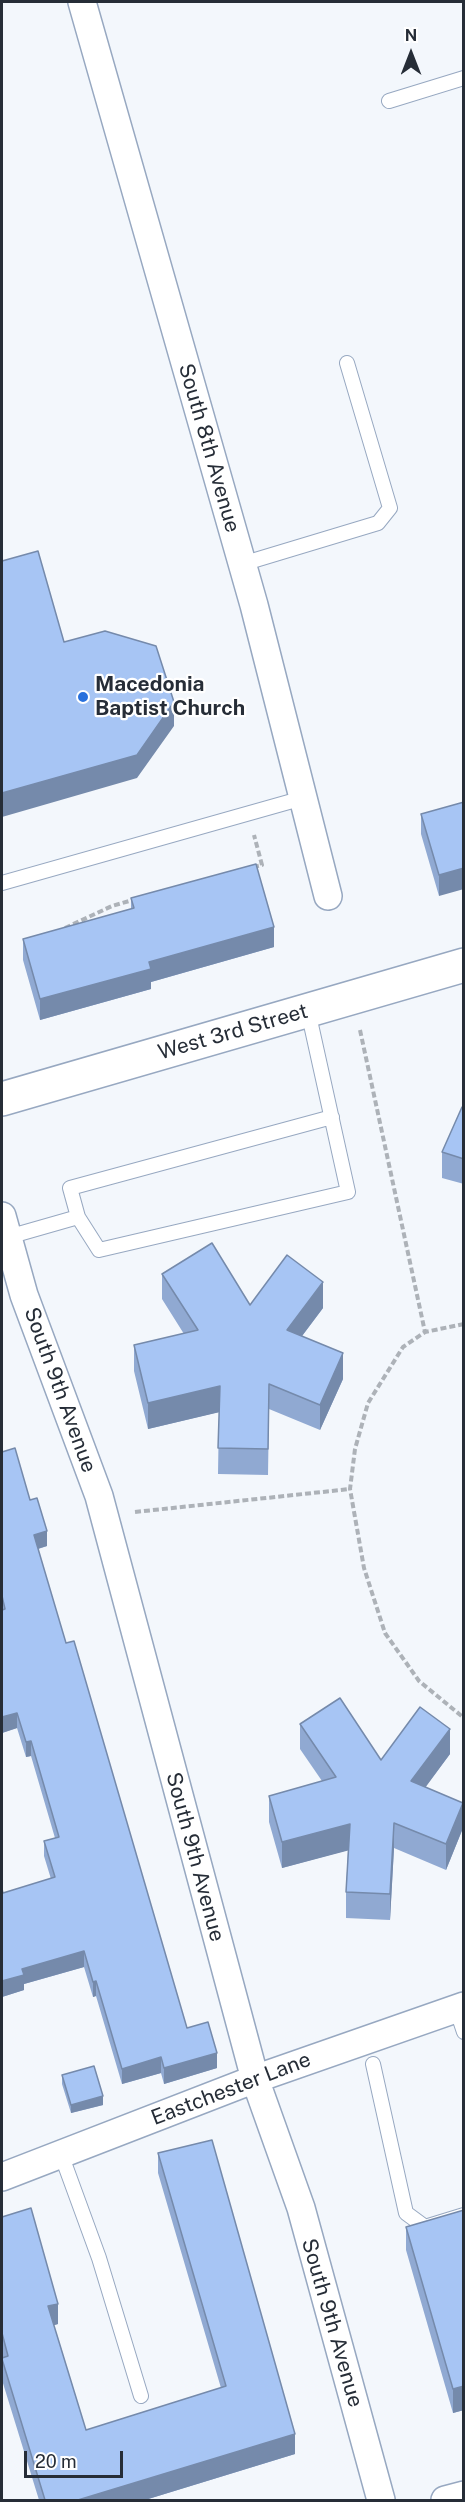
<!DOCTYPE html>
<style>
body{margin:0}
#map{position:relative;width:465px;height:2502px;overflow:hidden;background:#f3f7fc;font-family:"Public Sans",sans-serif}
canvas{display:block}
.frame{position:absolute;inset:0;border:3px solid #262d37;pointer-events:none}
.north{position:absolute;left:381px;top:24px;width:60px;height:60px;-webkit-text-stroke:4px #fff;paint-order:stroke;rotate:0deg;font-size:16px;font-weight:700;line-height:24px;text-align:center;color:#262d37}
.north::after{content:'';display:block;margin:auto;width:21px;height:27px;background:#262d37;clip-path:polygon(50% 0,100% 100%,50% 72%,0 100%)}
.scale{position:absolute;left:24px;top:2451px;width:99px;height:27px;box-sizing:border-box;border:3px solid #262d37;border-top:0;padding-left:8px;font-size:18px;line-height:21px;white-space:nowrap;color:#262d37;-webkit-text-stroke:4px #fff;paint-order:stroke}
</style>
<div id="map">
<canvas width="465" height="2502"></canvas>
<div class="frame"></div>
<div class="north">N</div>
<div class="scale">20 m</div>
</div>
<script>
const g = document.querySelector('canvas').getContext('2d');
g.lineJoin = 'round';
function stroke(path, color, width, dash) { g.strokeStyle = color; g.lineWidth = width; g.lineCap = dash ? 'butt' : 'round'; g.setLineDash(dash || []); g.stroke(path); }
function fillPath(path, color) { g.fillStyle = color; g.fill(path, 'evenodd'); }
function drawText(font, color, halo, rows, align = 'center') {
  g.font = font + ' "Public Sans",sans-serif'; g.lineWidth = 4.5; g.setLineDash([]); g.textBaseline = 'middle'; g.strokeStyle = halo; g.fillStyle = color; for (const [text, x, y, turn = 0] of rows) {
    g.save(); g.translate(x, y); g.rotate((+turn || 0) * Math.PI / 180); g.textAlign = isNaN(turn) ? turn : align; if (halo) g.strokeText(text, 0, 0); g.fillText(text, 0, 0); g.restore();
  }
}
const path = new Path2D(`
 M 253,867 L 262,865 L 254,835
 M 65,928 L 112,906 L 136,899
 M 360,1030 L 425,1332
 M 464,1324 L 425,1332 L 403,1347 L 368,1403 L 355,1449 L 350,1489 L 364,1568 L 385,1633 L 419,1681 L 464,1718
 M 135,1512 L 350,1489`);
const lane = new Path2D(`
 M 389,101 L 464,78
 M 242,564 L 378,523 L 390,508 L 347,363
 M 2,883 L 303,798
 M 78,1217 L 99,1250 L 348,1192 L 308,1011
 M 8,1237 L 78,1217 L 70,1188 L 332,1117
 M 456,2008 L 464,2032
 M 373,2064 L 406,2213 L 425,2227 L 464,2215
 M 61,2154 L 99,2258 L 141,2396`);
const street = new Path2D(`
 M 82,2 L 254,605 L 328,896
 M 2,1216 L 24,1295 L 99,1496 L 255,2079 L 301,2208 L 381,2500
 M 2,2177 L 255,2079 L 464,2006
 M 445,2500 L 464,2495`);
const secondary = new Path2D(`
 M 2,1099 L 464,965`);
const wall = new Path2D(`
 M 464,802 L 439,896 L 421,834 L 421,814 Z
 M 131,898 L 274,947 L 151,982 L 151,989 L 40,1020 L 23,960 L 23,939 L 131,909 Z
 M 464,1108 L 464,1184 L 442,1178 L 442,1152 Z
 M 162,1274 L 250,1305 L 323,1308 L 302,1336 L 343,1379 L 320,1430 L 269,1409 L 268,1475 L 218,1474 L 219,1412 L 148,1429 L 134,1371 L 134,1345 L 184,1334 L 162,1299 Z
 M 2,1452 L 30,1500 L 47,1546 L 38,1549 L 66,1643 L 187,2028 L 217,2068 L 164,2084 L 161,2073 L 122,2084 L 96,1996 L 93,1997 L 84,1967 L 24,1984 L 24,1990 L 2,1997 L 2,1889 L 3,1893 L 51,1879 L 44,1856 L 44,1841 L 55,1838 L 31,1756 L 26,1757 L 17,1728 L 2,1733 Z
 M 300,1724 L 381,1760 L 450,1754 L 425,1787 L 463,1828 L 446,1870 L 394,1848 L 390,1920 L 346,1918 L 346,1892 L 348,1850 L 282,1868 L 269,1822 L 269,1796 L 322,1781 L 300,1749 Z
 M 62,2075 L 103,2105 L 71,2113 L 62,2084 Z
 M 158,2153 L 295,2454 L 145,2500 L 39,2500 L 2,2380 L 2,2358 L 3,2358 L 2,2354 L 2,2217 L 58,2324 L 54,2325 L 86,2430 L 221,2388 L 158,2173 Z
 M 464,2210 L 464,2410 L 453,2413 L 406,2250 L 406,2227 Z`);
const shadedWall = new Path2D(`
 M 174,702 L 174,726 L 137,778 L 2,817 L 2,793 Z
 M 464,868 L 464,889 L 439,896 L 439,875 Z
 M 274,927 L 274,947 L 151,982 L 151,989 L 40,1020 L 40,999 L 149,962 Z
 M 323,1282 L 323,1308 L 287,1356 L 287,1330 Z
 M 343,1353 L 343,1379 L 320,1430 L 320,1405 Z
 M 220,1386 L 220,1412 L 148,1429 L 148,1403 Z
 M 47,1531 L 47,1546 L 34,1550 L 34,1535 Z
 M 17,1713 L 17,1728 L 2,1733 L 2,1717 Z
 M 450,1729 L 450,1754 L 411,1807 L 411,1781 Z
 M 31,1741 L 31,1756 L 26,1757 L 26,1742 Z
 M 463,1803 L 463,1828 L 446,1870 L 446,1844 Z
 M 394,1823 L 394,1848 L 390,1920 L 390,1894 Z
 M 350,1824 L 350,1850 L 282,1868 L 282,1842 Z
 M 84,1951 L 84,1967 L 24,1984 L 24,1990 L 2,1997 L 2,1981 L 22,1969 Z
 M 96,1981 L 96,1996 L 93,1997 L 93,1982 Z
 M 217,2053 L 217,2068 L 164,2084 L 164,2068 Z
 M 161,2057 L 161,2073 L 122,2084 L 122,2069 Z
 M 103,2096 L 103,2105 L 71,2113 L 71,2105 Z
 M 58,2304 L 58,2324 L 48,2327 L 48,2306 Z
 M 464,2386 L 464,2410 L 453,2413 L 453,2389 Z
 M 295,2434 L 295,2454 L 145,2500 L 78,2500 Z`);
const building = new Path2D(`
 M 38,551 L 64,642 L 105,631 L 156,646 L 174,702 L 137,755 L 2,793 L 2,561 Z
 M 464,802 L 464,868 L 439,875 L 421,814 Z
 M 256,864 L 274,927 L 149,962 L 151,969 L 40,999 L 23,939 L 134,908 L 131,898 Z
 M 462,1107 L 464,1108 L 464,1159 L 442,1152 Z
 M 212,1243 L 250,1305 L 287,1255 L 323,1282 L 287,1330 L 343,1353 L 320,1405 L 269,1384 L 268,1449 L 218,1448 L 220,1386 L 148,1403 L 134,1345 L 198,1330 L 162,1274 Z
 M 15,1448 L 30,1500 L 37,1498 L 47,1531 L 34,1535 L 66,1643 L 74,1641 L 187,2028 L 208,2022 L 217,2053 L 164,2068 L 161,2057 L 122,2069 L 96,1981 L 93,1982 L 84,1951 L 22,1969 L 24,1975 L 2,1981 L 2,1889 L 3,1893 L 55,1877 L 44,1841 L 59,1837 L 31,1741 L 26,1742 L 17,1713 L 2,1717 L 2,1610 L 5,1609 L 2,1596 L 2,1452 Z
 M 340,1698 L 381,1760 L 420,1707 L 450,1729 L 411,1781 L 463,1803 L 446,1844 L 394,1823 L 390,1894 L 346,1892 L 350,1824 L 282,1842 L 269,1796 L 336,1777 L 300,1724 Z
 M 94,2066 L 103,2096 L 71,2105 L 62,2075 Z
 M 212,2140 L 295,2434 L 78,2500 L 45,2500 L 2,2359 L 2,2358 L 8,2356 L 2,2333 L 2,2217 L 31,2208 L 58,2304 L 48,2306 L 86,2430 L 226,2386 L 158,2153 Z
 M 464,2210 L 464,2386 L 453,2389 L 406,2227 Z`);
const markers = [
 [83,697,6,"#2870dc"]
];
const streetNames = [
 ["South 8th Avenue",209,448,74],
 ["West 3rd Street",233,1032,-16],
 ["South 9th Avenue",60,1390,70],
 ["South 9th Avenue",195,1857,75],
 ["Eastchester Lane",231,2089,-21],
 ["South 9th Avenue",332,2323,74]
];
const poiNames = [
 ["Macedonia",95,685],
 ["Baptist Church",95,709]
];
stroke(lane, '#97a8c1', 16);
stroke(street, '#97a8c1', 30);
stroke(secondary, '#97a8c1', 36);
stroke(path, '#adb2b8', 4, [6, 3]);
stroke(lane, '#fff', 14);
stroke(street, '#fff', 27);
stroke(secondary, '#fff', 33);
fillPath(wall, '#90a9d2');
fillPath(shadedWall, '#758aab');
fillPath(building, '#a7c5f4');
stroke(building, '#758aab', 1.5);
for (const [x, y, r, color] of markers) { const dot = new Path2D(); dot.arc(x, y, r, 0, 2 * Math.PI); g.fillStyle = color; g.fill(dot); stroke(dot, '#fff', 2); }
drawText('21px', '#262d37', '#fff', streetNames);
drawText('bold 21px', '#262d37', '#fff', poiNames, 'left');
</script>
